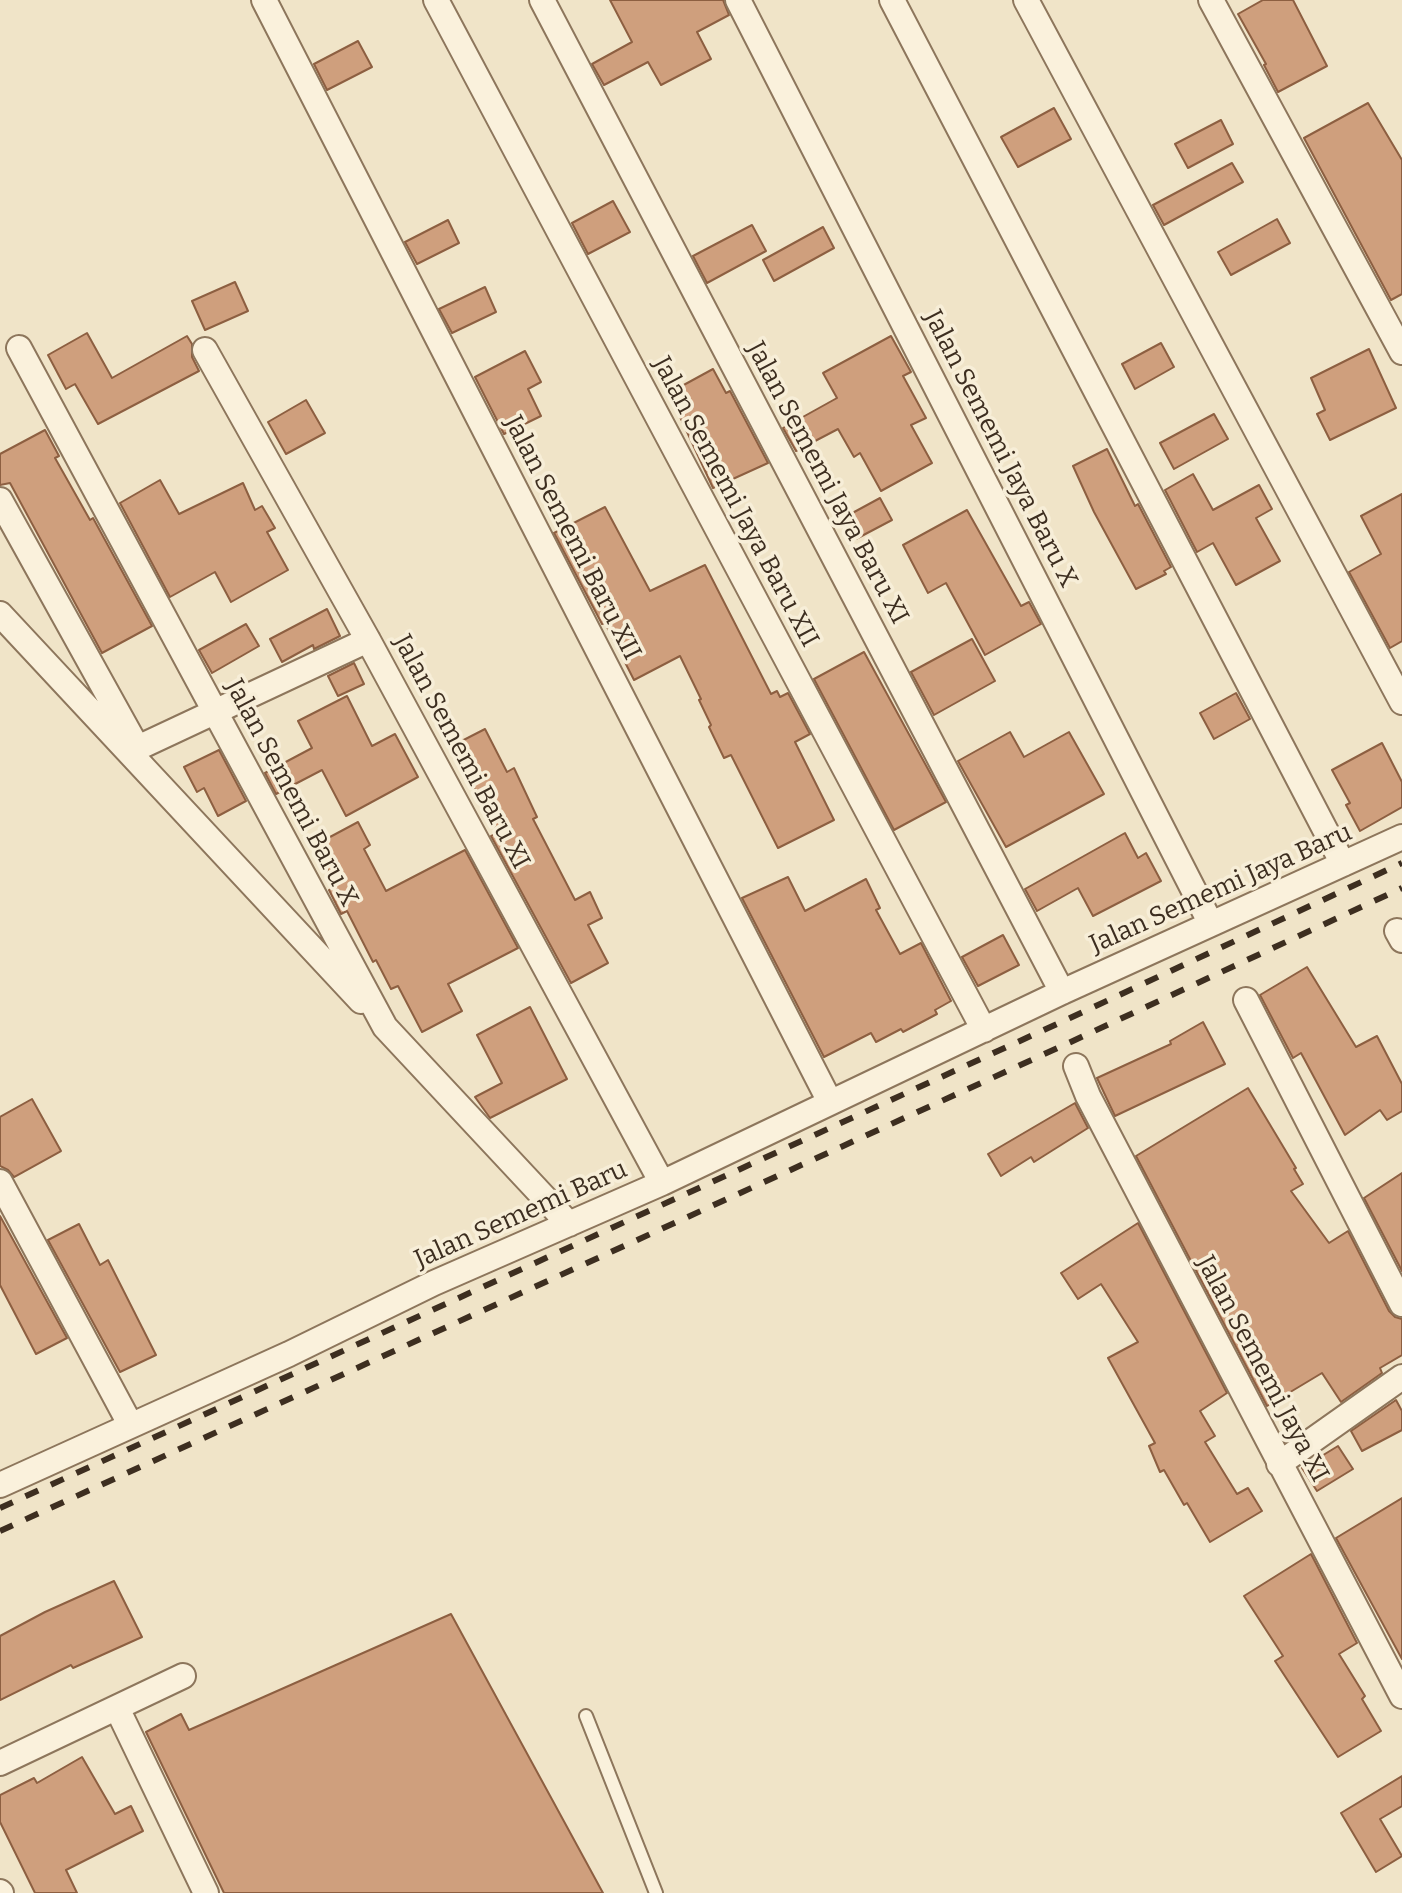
<!DOCTYPE html>
<style>
body{margin:0}
canvas{display:block;background:#f0e4c8}
</style>
<canvas width="1402" height="1893"></canvas>
<script>
const g = document.querySelector('canvas').getContext('2d');
g.lineJoin = 'round';
function fillPath(path, color) { g.fillStyle = color; g.fill(path, 'evenodd'); }
function stroke(path, color, width, dash) { g.strokeStyle = color; g.lineWidth = width; g.lineCap = dash ? 'butt' : 'round'; g.setLineDash(dash || []); g.stroke(path); }
function drawText(font, color, halo, rows, align = 'center') {
  g.font = font + ' Bitter,serif'; g.lineWidth = 7; g.setLineDash([]); g.textBaseline = 'middle'; g.strokeStyle = halo; g.fillStyle = color; for (const [text, x, y, turn = 0] of rows) {
    g.save(); g.translate(x, y); g.rotate((+turn || 0) * Math.PI / 180); g.textAlign = isNaN(turn) ? turn : align; if (halo) g.strokeText(text, 0, 0); g.fillText(text, 0, 0); g.restore();
  }
}
const building = new Path2D(`
 M 610,0 L 723,0 L 729,15 L 697,32 L 711,59 L 661,85 L 648,62 L 604,85 L 592,64 L 632,42 Z
 M 1263,0 L 1293,0 L 1327,66 L 1278,92 L 1264,65 L 1266,64 L 1238,14 Z
 M 358,41 L 372,67 L 327,90 L 314,64 Z
 M 1368,103 L 1402,160 L 1402,294 L 1391,300 L 1304,138 Z
 M 1054,108 L 1071,139 L 1018,167 L 1001,137 Z
 M 1221,120 L 1233,144 L 1188,168 L 1175,144 Z
 M 1232,163 L 1243,182 L 1164,225 L 1153,205 Z
 M 613,201 L 630,232 L 588,254 L 572,223 Z
 M 1277,219 L 1290,243 L 1231,275 L 1218,252 Z
 M 448,220 L 459,243 L 417,264 L 405,242 Z
 M 752,225 L 766,251 L 707,283 L 693,256 Z
 M 823,227 L 834,248 L 774,281 L 763,260 Z
 M 235,282 L 248,311 L 205,330 L 192,301 Z
 M 485,287 L 496,312 L 452,333 L 439,309 Z
 M 87,333 L 112,378 L 187,336 L 192,344 L 192,357 L 199,371 L 98,424 L 75,384 L 66,389 L 48,355 Z
 M 891,336 L 911,372 L 903,376 L 926,418 L 911,425 L 932,463 L 881,491 L 860,453 L 854,457 L 838,429 L 796,451 L 783,428 L 837,398 L 823,373 Z
 M 1161,343 L 1174,367 L 1135,389 L 1122,364 Z
 M 1369,349 L 1396,408 L 1330,440 L 1317,414 L 1325,410 L 1311,378 Z
 M 525,351 L 541,382 L 528,389 L 541,416 L 504,434 L 475,377 Z
 M 713,369 L 726,393 L 730,391 L 768,463 L 713,488 L 669,393 Z
 M 306,400 L 325,433 L 286,454 L 268,422 Z
 M 1214,414 L 1228,439 L 1174,469 L 1160,443 Z
 M 45,430 L 59,456 L 55,458 L 90,520 L 93,518 L 152,626 L 102,653 L 10,483 L 0,485 L 0,454 Z
 M 1107,449 L 1135,506 L 1138,504 L 1171,567 L 1164,571 L 1166,574 L 1136,589 L 1094,512 L 1073,466 Z
 M 1193,474 L 1213,510 L 1259,485 L 1272,509 L 1256,518 L 1280,561 L 1236,585 L 1213,543 L 1197,552 L 1165,490 Z
 M 160,480 L 179,514 L 243,483 L 255,510 L 262,506 L 275,528 L 267,532 L 288,570 L 231,602 L 215,572 L 170,597 L 120,503 Z
 M 1402,494 L 1402,641 L 1390,648 L 1349,572 L 1381,554 L 1361,516 Z
 M 880,498 L 892,520 L 856,539 L 845,517 Z
 M 605,507 L 650,591 L 705,565 L 771,694 L 777,691 L 780,697 L 788,693 L 810,734 L 795,742 L 834,820 L 778,848 L 731,755 L 724,758 L 709,727 L 711,725 L 699,700 L 701,699 L 680,656 L 634,680 L 605,623 L 602,624 L 554,533 Z
 M 967,510 L 1021,606 L 1029,602 L 1041,624 L 985,655 L 946,583 L 928,593 L 903,545 Z
 M 327,609 L 340,636 L 314,649 L 313,645 L 282,662 L 270,639 Z
 M 246,624 L 259,646 L 212,673 L 199,650 Z
 M 972,639 L 995,681 L 934,715 L 911,672 Z
 M 864,652 L 946,802 L 894,830 L 814,679 Z
 M 354,663 L 364,684 L 338,696 L 328,676 Z
 M 1236,693 L 1250,719 L 1214,739 L 1200,713 Z
 M 347,696 L 372,746 L 395,734 L 418,777 L 346,816 L 322,770 L 276,794 L 265,773 L 312,748 L 298,721 Z
 M 485,729 L 507,772 L 514,768 L 537,817 L 533,819 L 575,900 L 590,892 L 602,918 L 588,925 L 608,963 L 571,983 L 491,836 L 498,832 L 464,769 L 462,771 L 450,747 Z
 M 1010,732 L 1024,757 L 1069,732 L 1104,794 L 1006,847 L 958,761 Z
 M 1382,743 L 1402,782 L 1402,807 L 1360,831 L 1346,805 L 1350,803 L 1332,770 Z
 M 219,750 L 246,801 L 218,816 L 204,788 L 197,792 L 184,767 Z
 M 358,822 L 370,845 L 364,849 L 386,891 L 465,850 L 518,948 L 448,984 L 462,1011 L 422,1032 L 398,986 L 391,989 L 376,960 L 373,962 L 347,911 L 341,914 L 329,890 L 336,886 L 315,845 Z
 M 1125,833 L 1138,858 L 1146,853 L 1161,881 L 1093,916 L 1078,888 L 1037,911 L 1025,889 Z
 M 788,877 L 805,911 L 866,879 L 880,908 L 876,910 L 900,954 L 921,943 L 951,1001 L 935,1010 L 937,1014 L 903,1032 L 901,1029 L 876,1042 L 871,1033 L 824,1057 L 742,898 Z
 M 1003,935 L 1019,965 L 978,986 L 962,957 Z
 M 1307,967 L 1356,1047 L 1377,1036 L 1402,1084 L 1402,1111 L 1387,1120 L 1380,1110 L 1345,1135 L 1301,1053 L 1293,1058 L 1260,995 Z
 M 530,1007 L 567,1079 L 490,1118 L 475,1097 L 502,1083 L 477,1035 Z
 M 1203,1022 L 1225,1064 L 1115,1116 L 1097,1078 L 1171,1044 L 1170,1041 Z
 M 1248,1088 L 1296,1168 L 1294,1169 L 1303,1184 L 1291,1191 L 1329,1243 L 1348,1231 L 1389,1311 L 1395,1317 L 1402,1319 L 1402,1355 L 1380,1368 L 1382,1373 L 1341,1402 L 1322,1373 L 1267,1406 L 1136,1156 Z
 M 32,1099 L 61,1151 L 14,1177 L 8,1170 L 0,1166 L 0,1117 Z
 M 1075,1103 L 1088,1128 L 1034,1162 L 1031,1157 L 1001,1176 L 988,1154 Z
 M 1402,1173 L 1402,1271 L 1364,1198 Z
 M 0,1216 L 67,1338 L 36,1354 L 0,1285 Z
 M 1138,1223 L 1227,1393 L 1200,1411 L 1215,1436 L 1205,1442 L 1237,1494 L 1248,1488 L 1262,1511 L 1210,1542 L 1187,1503 L 1184,1505 L 1164,1470 L 1160,1472 L 1149,1446 L 1155,1443 L 1108,1358 L 1138,1342 L 1101,1284 L 1078,1299 L 1061,1273 Z
 M 79,1224 L 100,1265 L 108,1260 L 156,1355 L 120,1372 L 48,1240 Z
 M 1396,1400 L 1402,1411 L 1402,1430 L 1362,1451 L 1351,1431 Z
 M 1338,1446 L 1353,1469 L 1317,1491 L 1302,1468 Z
 M 1402,1498 L 1402,1659 L 1336,1538 Z
 M 1311,1554 L 1357,1643 L 1339,1654 L 1365,1696 L 1362,1699 L 1381,1731 L 1338,1757 L 1275,1661 L 1283,1656 L 1244,1596 Z
 M 114,1581 L 142,1637 L 73,1668 L 71,1665 L 0,1700 L 0,1636 L 45,1612 Z
 M 451,1614 L 603,1893 L 224,1893 L 146,1732 L 181,1714 L 189,1730 Z
 M 82,1757 L 115,1814 L 131,1806 L 143,1831 L 66,1870 L 77,1893 L 35,1893 L 0,1822 L 0,1795 L 34,1778 L 37,1783 Z
 M 1402,1776 L 1402,1806 L 1380,1819 L 1402,1856 L 1376,1872 L 1341,1813 Z`);
const lane = new Path2D(`
 M 586,1716 L 656,1893`);
const street = new Path2D(`
 M 264,0 L 830,1102
 M 436,0 L 984,1030
 M 542,0 L 1062,992
 M 738,0 L 1211,924
 M 892,0 L 1343,864
 M 1026,0 L 1402,702
 M 1211,0 L 1402,352
 M 19,348 L 385,1027 L 569,1224
 M 205,350 L 368,640 L 662,1183
 M 0,500 L 138,749
 M 0,614 L 361,1001
 M 129,752 L 368,640
 M 1397,931 L 1402,940
 M 1246,1000 L 1402,1304
 M 1076,1066 L 1088,1096 L 1402,1696
 M 0,1182 L 130,1424
 M 1279,1464 L 1402,1377
 M 0,1485 L 289,1354 L 434,1283 L 662,1183 L 1062,992 L 1402,837
 M 117,1708 L 206,1893
 M 0,1763 L 183,1676
 M 0,1892 L 1,1893`);
const rail = new Path2D(`
 M 0,1508 L 1070,1018 L 1402,863
 M 0,1531 L 1062,1046 L 1402,888`);
const streetNames = [
 ["Jalan Sememi Jaya Baru X",1000,449,63],
 ["Jalan Sememi Jaya Baru XI",827,483,62],
 ["Jalan Sememi Jaya Baru XII",735,502,62],
 ["Jalan Sememi Baru XII",572,538,63],
 ["Jalan Sememi Baru XI",461,752,62],
 ["Jalan Sememi Baru X",291,793,62],
 ["Jalan Sememi Jaya Baru",1221,889,-24],
 ["Jalan Sememi Baru",521,1215,-24],
 ["Jalan Sememi Jaya XI",1262,1369,62]
];
fillPath(building, '#cf9f7d');
stroke(building, '#8d5f41', 2);
stroke(lane, '#8d765c', 16);
stroke(street, '#8d765c', 28);
stroke(lane, '#faf1dc', 12);
stroke(street, '#faf1dc', 24);
stroke(rail, '#3d2e20', 6, [14, 14]);
drawText('26px', '#3d2e20', '#f7eed8', streetNames);
</script>
